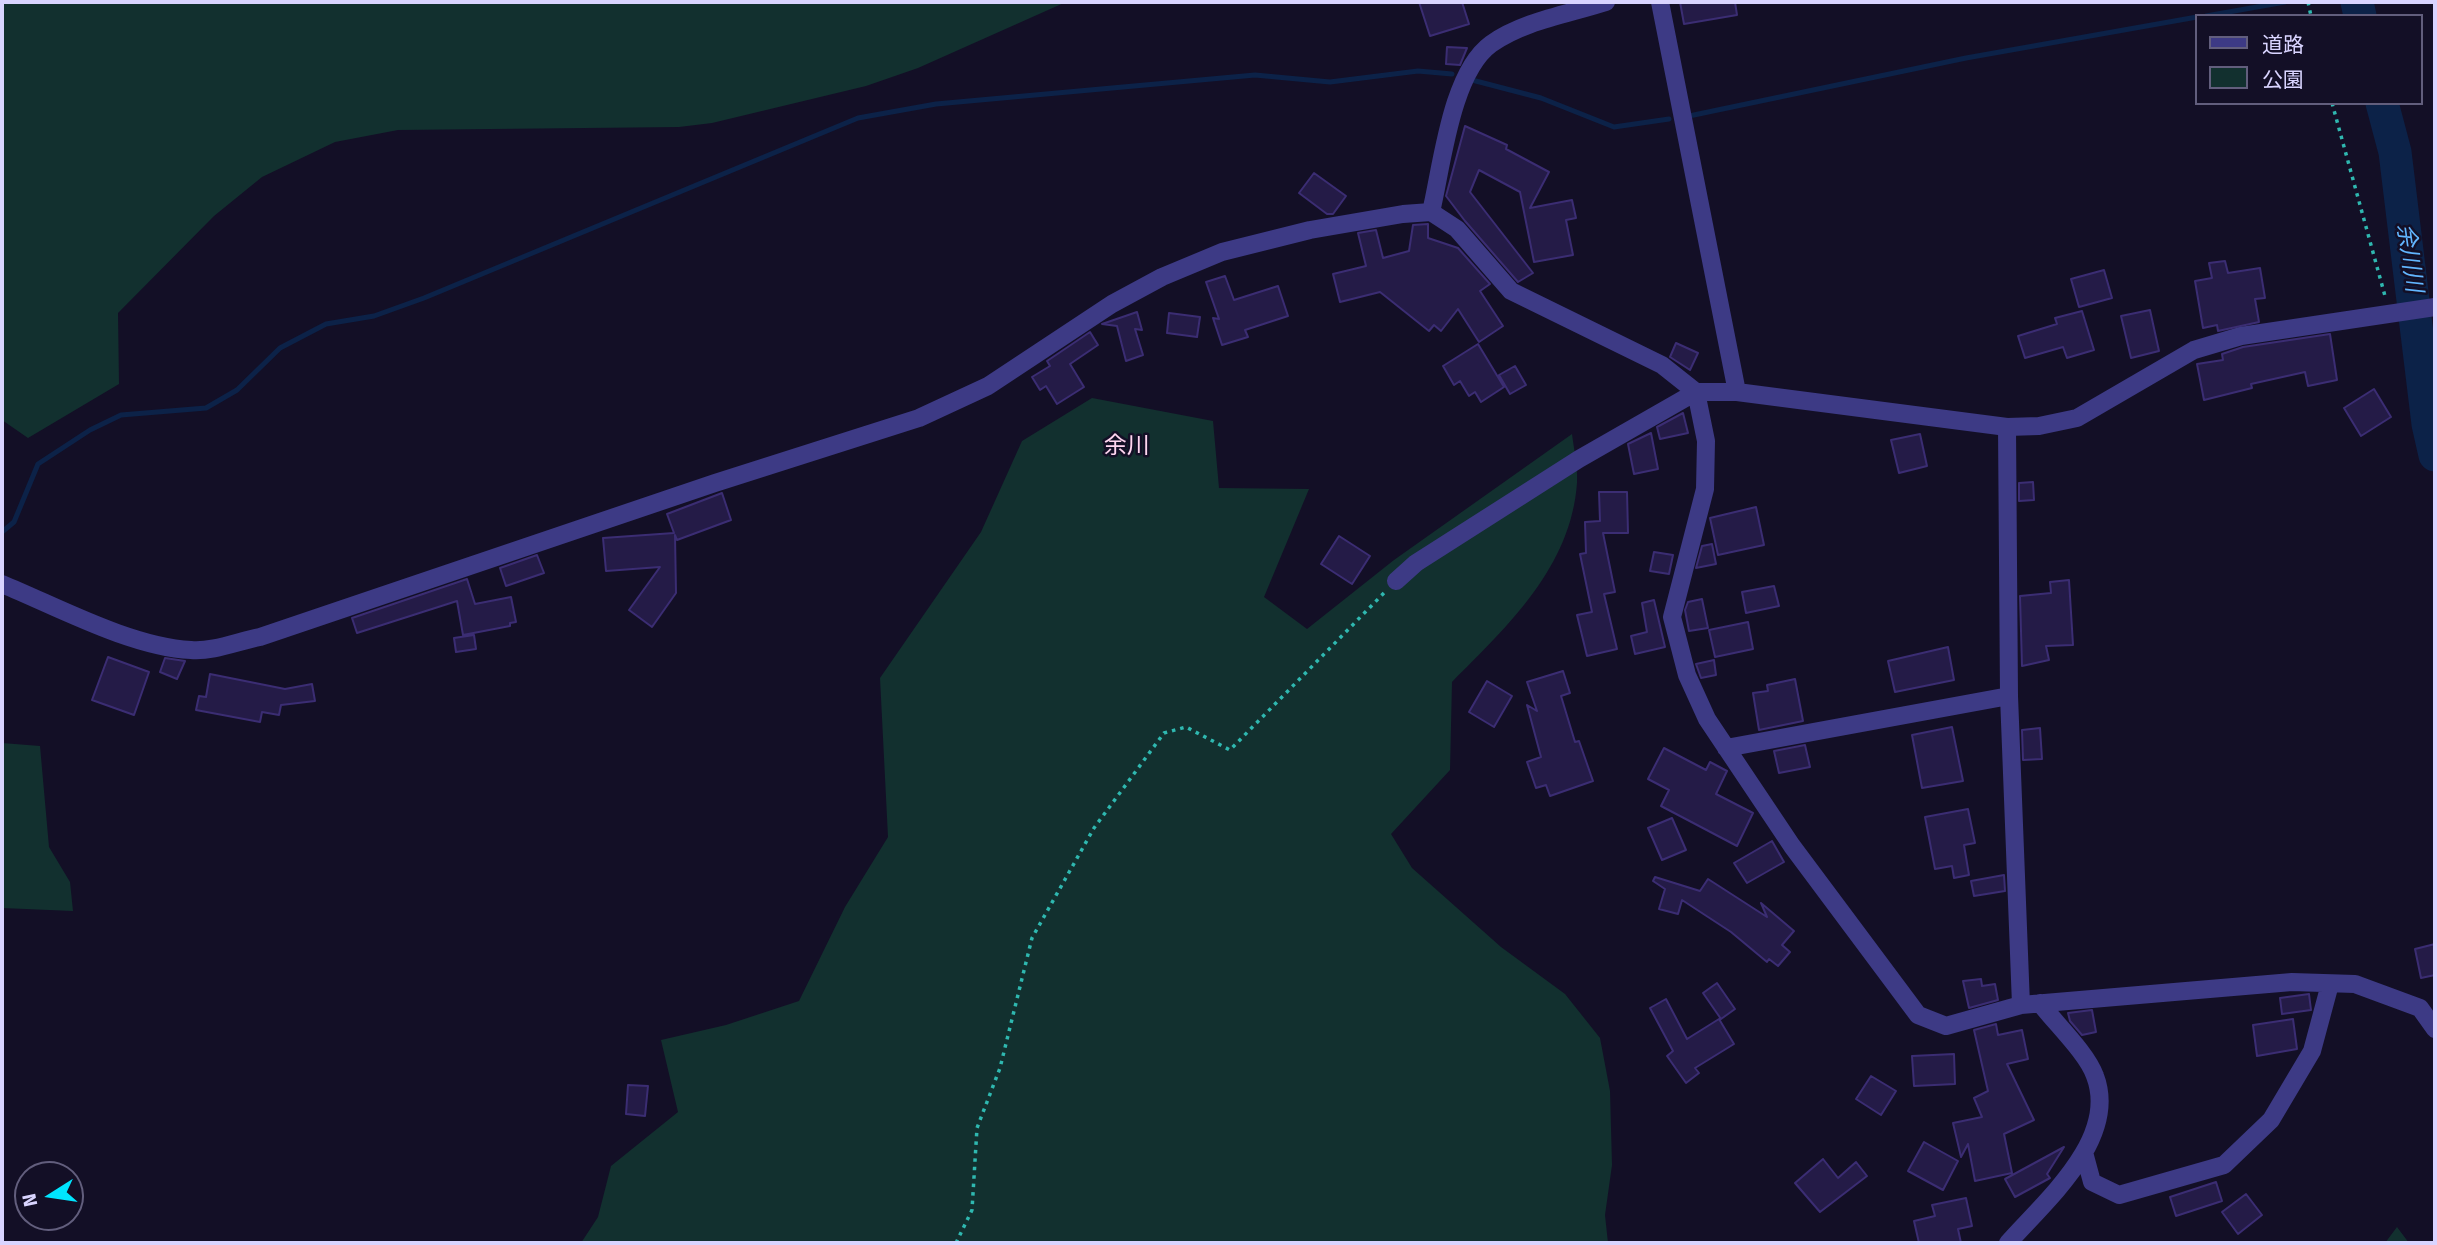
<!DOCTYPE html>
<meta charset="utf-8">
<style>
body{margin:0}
#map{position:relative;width:2437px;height:1245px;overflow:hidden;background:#130f26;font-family:"Fira Sans","Noto Sans JP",sans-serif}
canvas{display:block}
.frame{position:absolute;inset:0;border:4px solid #d9d4ff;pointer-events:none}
.legend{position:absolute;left:2195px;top:14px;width:228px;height:91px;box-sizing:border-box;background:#130f26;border:2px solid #625e7d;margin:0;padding:9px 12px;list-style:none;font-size:21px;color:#d9d4ff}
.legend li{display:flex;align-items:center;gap:14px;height:35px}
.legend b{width:35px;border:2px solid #625e7d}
.north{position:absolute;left:14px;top:1161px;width:70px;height:70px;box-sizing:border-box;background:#130f26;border:2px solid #625e7d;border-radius:50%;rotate:258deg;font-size:19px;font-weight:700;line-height:28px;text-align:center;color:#d9d4ff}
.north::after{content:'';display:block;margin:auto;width:24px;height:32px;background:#00e5ff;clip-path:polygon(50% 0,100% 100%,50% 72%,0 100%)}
</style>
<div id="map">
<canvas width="2437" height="1245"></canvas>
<div class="frame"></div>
<ul class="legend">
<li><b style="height:9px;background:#3d3a85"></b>道路</li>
<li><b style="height:19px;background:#12302f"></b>公園</li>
</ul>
<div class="north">N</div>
</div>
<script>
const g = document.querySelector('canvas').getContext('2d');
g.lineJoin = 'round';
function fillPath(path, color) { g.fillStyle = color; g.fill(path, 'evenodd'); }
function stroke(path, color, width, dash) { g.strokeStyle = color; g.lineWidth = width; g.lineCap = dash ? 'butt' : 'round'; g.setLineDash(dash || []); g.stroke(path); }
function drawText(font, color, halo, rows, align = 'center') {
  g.font = font + ' "Fira Sans","Noto Sans JP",sans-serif'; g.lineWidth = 5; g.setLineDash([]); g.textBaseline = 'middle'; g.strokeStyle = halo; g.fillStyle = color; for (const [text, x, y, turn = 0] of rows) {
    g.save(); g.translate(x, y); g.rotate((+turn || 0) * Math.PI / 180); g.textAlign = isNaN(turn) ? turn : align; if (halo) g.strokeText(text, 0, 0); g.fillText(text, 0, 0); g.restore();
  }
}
const green = new Path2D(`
 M 2,2 L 1066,2 L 918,68 L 866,86 L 712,123 L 679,127 L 398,130 L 335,142 L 262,177 L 214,216 L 118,313 L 119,384 L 28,438 L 2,420 Z
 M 1092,398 L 1213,421 L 1219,488 L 1309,489 L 1264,597 L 1307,629 L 1394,560 L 1572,434 C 1574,450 1578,467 1577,483 C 1571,567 1508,626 1452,682 L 1450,770 L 1391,834 L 1412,868 L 1501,947 L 1565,994 L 1600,1038 L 1610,1091 L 1612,1165 L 1605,1215 L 1608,1243 L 581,1243 L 598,1217 L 611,1166 L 678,1112 L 661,1040 L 726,1025 L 799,1001 L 845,907 L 888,837 L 880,678 L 981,532 L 1022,441 Z
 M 2,743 L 40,746 L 49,847 L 70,882 L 73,911 L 2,908 Z
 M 2397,1227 L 2409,1243 L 2385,1243 Z`);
const stream = new Path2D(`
 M 2206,16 L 2285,2
 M 1472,80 L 1541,98 L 1614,127 L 1669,119
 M 1689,116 L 1966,58 L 2197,17
 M 2,532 L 14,522 L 38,464 L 90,430 L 121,415 L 206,408 L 237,390 L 280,348 L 326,324 L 374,316 L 424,298 L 858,118 L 936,104 L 1255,75 L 1330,82 L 1418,71 L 1452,74`);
const river = new Path2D(`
 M 2357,2 L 2360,16
 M 2382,103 L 2395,152 L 2428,424 L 2435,455`);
const building = new Path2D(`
 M 1419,2 L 1462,2 L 1469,24 L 1430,36 Z
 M 1680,2 L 1735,2 L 1737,15 L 1684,24 Z
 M 1447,47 L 1467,48 L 1460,65 L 1446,64 Z
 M 1465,126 L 1507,145 L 1506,149 L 1549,172 L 1530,208 L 1572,200 L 1576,218 L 1566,220 L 1573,255 L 1534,262 L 1520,192 L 1479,170 L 1470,192 L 1533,273 L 1518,282 L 1465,221 L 1446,196 Z
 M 1314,173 L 1346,196 L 1333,214 L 1327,214 L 1299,193 Z
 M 1428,224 L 1428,238 L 1458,248 L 1490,284 L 1480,291 L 1503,326 L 1479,342 L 1458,309 L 1441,331 L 1434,325 L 1429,331 L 1380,292 L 1340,302 L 1333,274 L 1366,266 L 1358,233 L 1376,230 L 1383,258 L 1409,251 L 1413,225 Z
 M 2225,261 L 2228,273 L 2260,268 L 2265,298 L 2255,299 L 2259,322 L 2218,331 L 2217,325 L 2203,328 L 2195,281 L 2212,278 L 2209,263 Z
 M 2104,270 L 2112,298 L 2079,307 L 2071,279 Z
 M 1225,276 L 1234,300 L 1278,286 L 1288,316 L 1245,330 L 1248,337 L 1222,345 L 1213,318 L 1219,319 L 1206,282 Z
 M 2150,310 L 2159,351 L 2131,358 L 2121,316 Z
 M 2082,311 L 2094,350 L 2067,358 L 2063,347 L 2025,358 L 2018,336 L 2057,324 L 2055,318 Z
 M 1137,312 L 1142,330 L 1135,329 L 1143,355 L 1126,361 L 1117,326 L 1102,324 Z
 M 1169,313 L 1200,317 L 1197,337 L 1167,333 Z
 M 1090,332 L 1098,345 L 1070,364 L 1084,387 L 1057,404 L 1046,386 L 1040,390 L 1032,377 L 1050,366 L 1047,361 Z
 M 2330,334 L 2337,380 L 2308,386 L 2305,372 L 2251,384 L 2252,388 L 2204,400 L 2197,364 L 2223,360 L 2222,354 L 2243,347 Z
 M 1676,343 L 1698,353 L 1690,370 L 1670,357 Z
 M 1478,344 L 1504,387 L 1481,402 L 1475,392 L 1469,396 L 1460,381 L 1454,385 L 1443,366 Z
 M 1515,366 L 1526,385 L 1510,394 L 1499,375 Z
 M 2374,389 L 2391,417 L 2361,436 L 2344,408 Z
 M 1683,413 L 1688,433 L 1660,439 L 1657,427 Z
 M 1651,433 L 1658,469 L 1634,474 L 1628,444 Z
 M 1920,434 L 1927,466 L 1899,473 L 1891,440 Z
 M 2033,482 L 2034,500 L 2019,501 L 2019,483 Z
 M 1599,492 L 1627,492 L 1628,533 L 1603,533 L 1615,592 L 1604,594 L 1617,649 L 1587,656 L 1577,615 L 1592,612 L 1580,554 L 1586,553 L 1585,522 L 1600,521 Z
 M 722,493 L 731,520 L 677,540 L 675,535 L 676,593 L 652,627 L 629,610 L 660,567 L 606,571 L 603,538 L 674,533 L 667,514 Z
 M 1756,507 L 1764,545 L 1718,555 L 1710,518 Z
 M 1339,536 L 1370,556 L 1352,584 L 1321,564 Z
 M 1712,544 L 1716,564 L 1696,568 L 1702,546 Z
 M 1654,552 L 1673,555 L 1669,574 L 1650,571 Z
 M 537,555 L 544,573 L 506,586 L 500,568 Z
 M 467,579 L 475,604 L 511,597 L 516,622 L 510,623 L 510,626 L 463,635 L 457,601 L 357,633 L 352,618 Z
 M 2069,580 L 2073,645 L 2046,646 L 2049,660 L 2022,666 L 2020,596 L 2051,593 L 2050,582 Z
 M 1774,586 L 1779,606 L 1746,613 L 1742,592 Z
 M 1702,599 L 1708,628 L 1689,631 L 1685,610 L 1688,602 Z
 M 1654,600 L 1665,647 L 1635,654 L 1631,636 L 1647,632 L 1642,603 Z
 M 1748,622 L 1753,649 L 1715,657 L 1709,630 Z
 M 474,635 L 476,649 L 456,652 L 454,638 Z
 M 1948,647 L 1954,680 L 1895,692 L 1888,661 Z
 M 108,657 L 149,672 L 134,715 L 92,700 Z
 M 165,658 L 185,661 L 177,679 L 160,672 Z
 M 1714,660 L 1716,675 L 1701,678 L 1696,664 Z
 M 1563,671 L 1570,693 L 1561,696 L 1575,742 L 1579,741 L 1593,781 L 1550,796 L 1546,785 L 1536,788 L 1527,762 L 1541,757 L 1527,705 L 1537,711 L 1527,682 Z
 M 210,674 L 285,689 L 312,684 L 315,701 L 281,705 L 279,715 L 262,712 L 260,722 L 196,710 L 199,696 L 206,697 Z
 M 1795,679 L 1803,721 L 1759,730 L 1753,693 L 1768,691 L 1767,685 Z
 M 1487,681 L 1512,696 L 1494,727 L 1469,712 Z
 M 1952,727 L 1963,781 L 1922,788 L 1912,735 Z
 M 2040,728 L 2042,759 L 2023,760 L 2022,730 Z
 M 1805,745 L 1810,767 L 1779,773 L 1774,751 Z
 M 1664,748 L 1706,770 L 1710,762 L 1727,771 L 1716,794 L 1753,813 L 1737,846 L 1661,806 L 1669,790 L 1648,779 Z
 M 1968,809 L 1975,843 L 1964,845 L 1969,875 L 1954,878 L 1952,866 L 1935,869 L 1925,817 Z
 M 1672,818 L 1686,850 L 1662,860 L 1648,828 Z
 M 1772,841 L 1784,862 L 1747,883 L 1734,863 Z
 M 2004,875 L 2005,891 L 1974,896 L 1971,881 Z
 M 1655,877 L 1700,891 L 1708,879 L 1767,917 L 1761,903 L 1794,931 L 1782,945 L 1790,952 L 1778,966 L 1769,959 L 1767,962 L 1731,932 L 1682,900 L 1678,914 L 1659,909 L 1665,889 L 1653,881 Z
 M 2435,944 L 2435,975 L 2421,978 L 2415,949 Z
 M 1981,979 L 1982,986 L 1995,984 L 1998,1000 L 1969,1008 L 1963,981 Z
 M 1717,983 L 1735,1009 L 1721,1019 L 1703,993 Z
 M 2309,994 L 2311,1010 L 2282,1014 L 2280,998 Z
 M 1666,999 L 1687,1039 L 1719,1019 L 1734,1044 L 1695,1068 L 1699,1073 L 1686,1083 L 1667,1056 L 1673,1051 L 1650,1008 Z
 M 2092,1010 L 2096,1032 L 2082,1035 L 2070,1021 L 2068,1013 Z
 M 2293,1019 L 2297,1049 L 2257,1056 L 2253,1025 Z
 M 1996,1024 L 1998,1035 L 2022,1030 L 2028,1059 L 2007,1064 L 2034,1120 L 2004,1134 L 2012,1173 L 1975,1181 L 1968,1144 L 1961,1157 L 1953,1123 L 1982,1117 L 1974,1098 L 1988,1091 L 1974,1030 Z
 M 1954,1054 L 1955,1084 L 1914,1086 L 1912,1056 Z
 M 1871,1076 L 1896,1091 L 1881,1115 L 1856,1099 Z
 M 628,1085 L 648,1086 L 645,1116 L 626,1114 Z
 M 1924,1142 L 1958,1161 L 1943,1190 L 1908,1171 Z
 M 2064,1147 L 2047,1174 L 2050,1178 L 2015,1197 L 2005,1179 Z
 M 1823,1159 L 1838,1178 L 1856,1162 L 1867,1176 L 1820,1212 L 1795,1183 Z
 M 2216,1182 L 2222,1201 L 2176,1216 L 2170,1197 Z
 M 2246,1194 L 2262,1215 L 2238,1234 L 2222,1212 Z
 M 1966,1198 L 1972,1226 L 1958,1229 L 1961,1243 L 1919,1243 L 1914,1221 L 1935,1216 L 1932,1205 Z`);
const path = new Path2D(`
 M 2308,2 L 2311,16
 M 2332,103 L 2385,296
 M 956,1243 L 972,1210 L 977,1128 L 1000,1068 L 1032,938 L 1094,828 L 1164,733 L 1186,727 L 1230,750 L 1384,593`);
const street = new Path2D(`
 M 1660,2 L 1737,392
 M 1431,212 C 1442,166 1451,73 1491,44 C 1523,21 1569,14 1606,2
 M 2007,427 L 2009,696 L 2021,1005
 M 1396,581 L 1416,563 L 1579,459 L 1696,392 L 1737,392 L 2007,427 L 2039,426 L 2077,418 L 2194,350 L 2241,336 L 2435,307
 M 2,584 C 58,607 131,647 191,650 C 212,652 239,641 260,637 L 715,483 L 919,418 L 988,386 L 1112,304 L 1162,277 L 1222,252 L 1310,230 L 1403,214 L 1431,212 L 1457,229 L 1511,291 L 1662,365 L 1696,392 L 1706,441 L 1705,489 L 1672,617 L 1687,675 L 1707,719 L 1792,846 L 1918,1015 L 1946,1026 L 2021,1005 L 2292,982 L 2355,984 L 2420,1008 L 2435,1029
 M 1726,748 L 2009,696
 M 2085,1156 L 2092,1182 L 2119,1195 L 2224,1165 L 2271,1120 L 2312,1051 L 2330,984
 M 2008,1243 C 2045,1201 2119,1139 2095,1076 C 2087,1053 2055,1023 2040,1003`);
const waterNames = [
 ["余川川",2409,258,82]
];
const neighbourhoodNames = [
 ["余川",1127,447]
];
fillPath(green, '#12302f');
stroke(stream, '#0c2248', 5);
stroke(river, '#0c2248', 33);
fillPath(building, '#241b47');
stroke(building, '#3b2d73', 2);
stroke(path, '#2fb8b0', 3.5, [3.5, 5]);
stroke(street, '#3d3a85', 18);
drawText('italic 23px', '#62b6ff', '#130f26', waterNames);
drawText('23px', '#ffd6f0', '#130f26', neighbourhoodNames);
</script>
